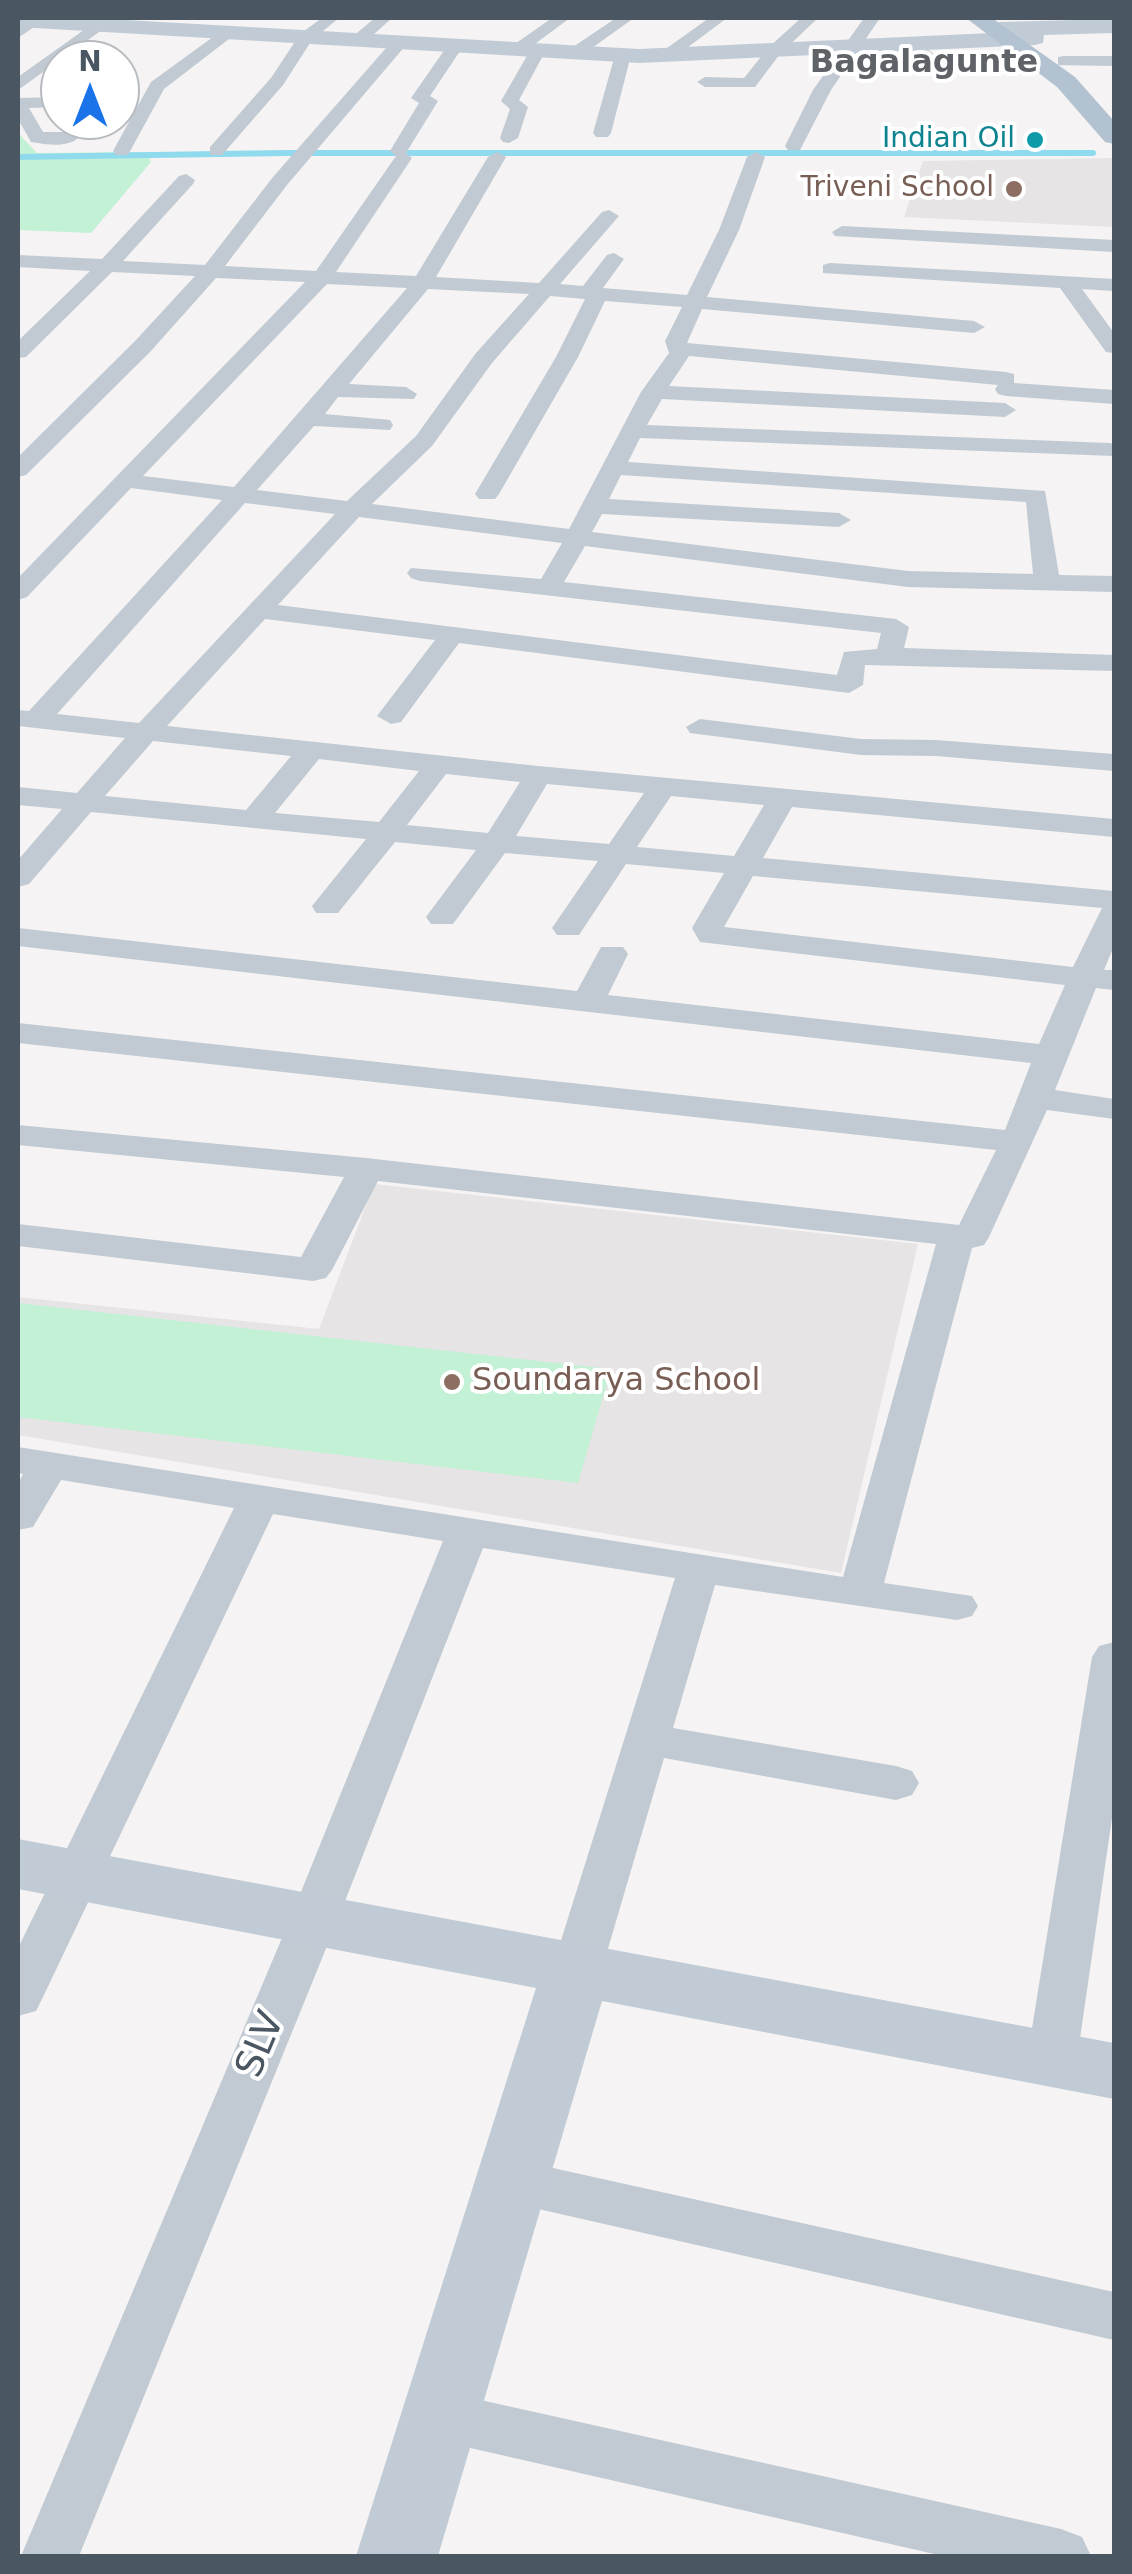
<!DOCTYPE html>
<style>
body{margin:0}
#map{position:relative;width:1132px;height:2574px;overflow:hidden;background:#f5f3f3;font-family:"DejaVu Sans",sans-serif}
canvas{display:block}
.frame{position:absolute;inset:0;border:20px solid #4a5661;pointer-events:none}
.north{position:absolute;left:40px;top:40px;width:100px;height:100px;box-sizing:border-box;background:#fff;border:2px solid #b7bbc0;border-radius:50%;rotate:0deg;font-size:28px;font-weight:700;line-height:40px;text-align:center;color:#4a5661}
.north::after{content:'';display:block;margin:auto;width:35px;height:45px;background:#1a73e8;clip-path:polygon(50% 0,100% 100%,50% 72%,0 100%)}
</style>
<div id="map">
<canvas width="1132" height="2574"></canvas>
<div class="frame"></div>
<div class="north">N</div>
</div>
<script>
const g = document.querySelector('canvas').getContext('2d');
g.lineJoin = 'round';
function fillPath(path, color) { g.fillStyle = color; g.fill(path, 'evenodd'); }
function stroke(path, color, width, dash) { g.strokeStyle = color; g.lineWidth = width; g.lineCap = dash ? 'butt' : 'round'; g.setLineDash(dash || []); g.stroke(path); }
function drawText(font, color, halo, rows, align = 'center') {
  g.font = font + ' "DejaVu Sans",sans-serif'; g.lineWidth = 8; g.setLineDash([]); g.textBaseline = 'middle'; g.strokeStyle = halo; g.fillStyle = color; for (const [text, x, y, turn = 0] of rows) {
    g.save(); g.translate(x, y); g.rotate((+turn || 0) * Math.PI / 180); g.textAlign = isNaN(turn) ? turn : align; if (halo) g.strokeText(text, 0, 0); g.fillText(text, 0, 0); g.restore();
  }
}
const education = new Path2D(`
 M 1112,158 L 1114,227 L 904,217 L 923,161 Z
 M 374,1184 L 918,1244 L 841,1573 L 18,1435 L 18,1297 L 319,1329 Z`);
const green = new Path2D(`
 M 18,133 L 37,153 L 147,152 L 151,162 L 91,233 L 18,230 Z
 M 18,1303 L 611,1369 L 578,1483 L 18,1417 Z`);
const stream = new Path2D(`
 M 18,157 L 287,153 L 1093,153`);
const street = new Path2D(`
 M 29,18 L 43,21 L 18,38 L 18,26 Z
 M 322,18 L 339,18 L 312,40 L 283,85 L 222,155 L 210,155 L 210,147 L 271,78 L 300,34 Z
 M 375,18 L 392,18 L 364,43 L 352,43 L 352,37 Z
 M 552,18 L 570,18 L 524,52 L 512,52 L 512,46 Z
 M 616,18 L 634,18 L 582,55 L 570,55 L 570,49 Z
 M 709,18 L 727,18 L 672,59 L 660,59 L 660,53 Z
 M 801,18 L 818,18 L 780,54 L 755,87 L 705,87 L 697,82 L 705,77 L 744,78 L 768,48 Z
 M 864,18 L 880,18 L 831,90 L 800,150 L 788,150 L 785,146 L 813,90 Z
 M 95,22 L 109,25 L 18,90 L 18,77 Z
 M 224,29 L 238,32 L 164,89 L 128,155 L 116,155 L 113,151 L 151,82 Z
 M 400,37 L 406,39 L 406,45 L 287,185 L 225,266 L 316,271 L 396,156 L 390,151 L 419,103 L 411,98 L 450,42 L 456,40 L 464,45 L 430,96 L 438,101 L 406,153 L 412,158 L 336,272 L 416,276 L 488,157 L 497,152 L 506,157 L 436,277 L 539,283 L 602,212 L 609,210 L 619,216 L 560,284 L 583,286 L 607,255 L 614,253 L 624,259 L 603,288 L 687,295 L 719,230 L 747,157 L 756,152 L 765,157 L 739,230 L 707,297 L 974,321 L 985,327 L 974,333 L 702,309 L 687,343 L 1006,372 L 1014,374 L 1014,383 L 1114,390 L 1114,404 L 1006,396 L 998,394 L 995,389 L 998,385 L 689,356 L 669,386 L 1005,403 L 1016,410 L 1005,417 L 662,399 L 647,425 L 1109,443 L 1114,444 L 1114,456 L 640,438 L 628,462 L 1045,491 L 1059,575 L 1114,576 L 1114,592 L 908,587 L 585,546 L 564,582 L 896,619 L 909,627 L 904,648 L 1114,655 L 1114,671 L 865,665 L 863,685 L 849,693 L 459,643 L 401,722 L 391,724 L 377,716 L 435,640 L 265,619 L 167,726 L 538,766 L 1114,819 L 1114,837 L 792,807 L 763,858 L 1114,891 L 1114,946 L 1104,970 L 1114,970 L 1114,990 L 1096,988 L 1055,1090 L 1114,1099 L 1114,1119 L 1047,1110 L 989,1237 L 984,1245 L 972,1248 L 884,1583 L 972,1596 L 978,1606 L 972,1616 L 957,1620 L 715,1585 L 673,1728 L 896,1766 L 912,1771 L 919,1783 L 912,1795 L 896,1800 L 664,1758 L 602,1969 L 594,1982 L 577,1988 L 560,1982 L 552,1969 L 675,1578 L 483,1548 L 338,1919 L 79,2556 L 21,2556 L 290,1919 L 443,1541 L 273,1514 L 43,1997 L 36,2011 L 18,2016 L 18,1948 L 234,1508 L 61,1480 L 33,1527 L 18,1530 L 18,1484 L 23,1474 L 18,1473 L 18,1447 L 843,1577 L 936,1244 L 378,1181 L 332,1270 L 326,1278 L 313,1281 L 18,1246 L 18,1224 L 301,1257 L 344,1177 L 18,1145 L 18,1125 L 366,1158 L 959,1225 L 996,1150 L 18,1043 L 18,1023 L 1005,1130 L 1031,1063 L 18,946 L 18,928 L 577,991 L 601,947 L 623,947 L 628,954 L 608,995 L 1039,1044 L 1065,985 L 700,942 L 692,928 L 724,873 L 626,864 L 579,935 L 557,935 L 552,928 L 598,861 L 505,853 L 453,924 L 431,924 L 426,917 L 476,850 L 395,842 L 338,913 L 316,913 L 312,906 L 366,839 L 91,812 L 29,884 L 18,887 L 18,860 L 62,809 L 18,805 L 18,787 L 77,793 L 125,738 L 18,726 L 18,710 L 29,711 L 222,500 L 131,488 L 27,597 L 18,600 L 18,578 L 305,282 L 216,278 L 151,351 L 26,475 L 18,477 L 18,457 L 135,341 L 195,276 L 112,272 L 26,357 L 18,358 L 18,341 L 90,271 L 18,267 L 18,255 L 102,259 L 179,176 L 186,174 L 195,180 L 193,184 L 123,261 L 205,265 L 273,177 L 394,39 ZM 327,284 L 407,288 L 234,487 L 143,476 ZM 428,289 L 529,294 L 476,353 L 416,436 L 347,501 L 257,490 L 314,426 L 390,430 L 393,425 L 390,420 L 325,414 L 338,397 L 414,399 L 417,394 L 406,387 L 349,384 ZM 550,296 L 585,299 L 556,357 L 475,494 L 479,499 L 495,499 L 499,494 L 578,357 L 605,301 L 682,307 L 665,341 L 669,353 L 641,392 L 569,529 L 372,504 L 432,446 L 492,363 ZM 621,475 L 1026,502 L 1033,574 L 908,571 L 592,532 L 602,514 L 839,527 L 851,520 L 839,513 L 609,499 ZM 245,503 L 335,514 L 139,723 L 57,714 ZM 359,517 L 562,543 L 541,579 L 411,568 L 407,573 L 411,578 L 420,581 L 881,633 L 877,649 L 844,652 L 837,675 L 278,605 ZM 153,741 L 291,756 L 246,810 L 105,796 ZM 319,759 L 419,771 L 379,822 L 275,813 ZM 446,774 L 520,782 L 488,833 L 407,825 ZM 547,784 L 644,793 L 609,844 L 516,836 ZM 671,796 L 764,805 L 734,856 L 637,847 ZM 753,876 L 1102,908 L 1073,967 L 724,927 Z
 M 911,39 L 948,63 L 948,71 L 936,71 L 905,47 L 905,41 Z
 M 532,47 L 546,50 L 519,100 L 528,107 L 518,138 L 509,143 L 503,142 L 500,138 L 510,109 L 501,101 Z
 M 623,50 L 631,55 L 611,133 L 608,137 L 596,137 L 593,133 L 615,55 Z
 M 1064,56 L 1114,56 L 1114,66 L 1058,65 L 1058,57 Z
 M 60,97 L 60,107 L 29,108 L 43,132 L 69,132 L 74,120 L 92,120 C 79,148 60,147 31,142 L 18,119 L 18,98 Z
 M 842,226 L 1114,240 L 1114,252 L 835,236 L 832,232 Z
 M 830,263 L 1114,279 L 1114,291 L 1082,289 L 1114,333 L 1114,353 L 1106,352 L 1060,288 L 823,273 L 823,265 Z
 M 700,719 L 861,739 L 936,740 L 1114,754 L 1114,771 L 936,756 L 861,755 L 690,733 L 686,727 Z
 M 1114,1642 L 1114,1804 L 1077,2059 L 1070,2073 L 1052,2079 L 1034,2073 L 1027,2059 L 1092,1657 L 1099,1646 Z
 M 512,2159 L 1114,2292 L 1114,2340 L 512,2203 L 493,2196 L 486,2181 L 493,2166 Z
 M 440,2391 L 1061,2529 L 1082,2537 L 1091,2556 L 943,2556 L 440,2441 L 420,2434 L 412,2416 L 420,2398 Z`);
const secondary = new Path2D(`
 M 18,18 L 90,18 L 639,49 L 992,33 L 989,29 L 992,24 L 1000,22 L 1114,19 L 1114,33 L 1044,35 L 1043,43 L 1035,45 L 639,63 L 18,27 Z
 M 18,1839 L 1114,2043 L 1114,2099 L 602,2001 L 438,2556 L 356,2556 L 536,1988 L 18,1889 Z`);
const primary = new Path2D(`
 M 966,18 L 992,18 L 1075,77 L 1114,121 L 1114,144 L 1105,142 L 1057,87 Z`);
const markers = [
 [1035,140,10,"#0f9aa8"],
 [1014,189,10,"#8d6e63"],
 [452,1382,10,"#8d6e63"]
];
const farCulturenames = [
 ["Indian Oil",1015,140]
];
const farEducationnames = [
 ["Triveni School",994,189]
];
const farQuarternames = [
 ["Bagalagunte",924,64]
];
const educationNames = [
 ["Soundarya School",472,1382]
];
const nearStreetnames = [
 ["SLV",262,2045,-67]
];
fillPath(education, '#e6e4e5');
fillPath(green, '#c3f1d5');
stroke(stream, '#90daee', 6);
fillPath(street, '#c1cad2');
fillPath(secondary, '#c1cbd6');
fillPath(primary, '#b3c2d1');
for (const [x, y, r, color] of markers) { const dot = new Path2D(); dot.arc(x, y, r, 0, 2 * Math.PI); g.fillStyle = color; g.fill(dot); stroke(dot, '#fff', 4); }
drawText('28px', '#0d838f', '#fff', farCulturenames, 'right');
drawText('28px', '#785e54', '#fff', farEducationnames, 'right');
drawText('bold 32px', '#5f6368', '#fff', farQuarternames);
drawText('32px', '#785e54', '#fff', educationNames, 'left');
drawText('38px', '#4a5661', '#fff', nearStreetnames);
</script>
